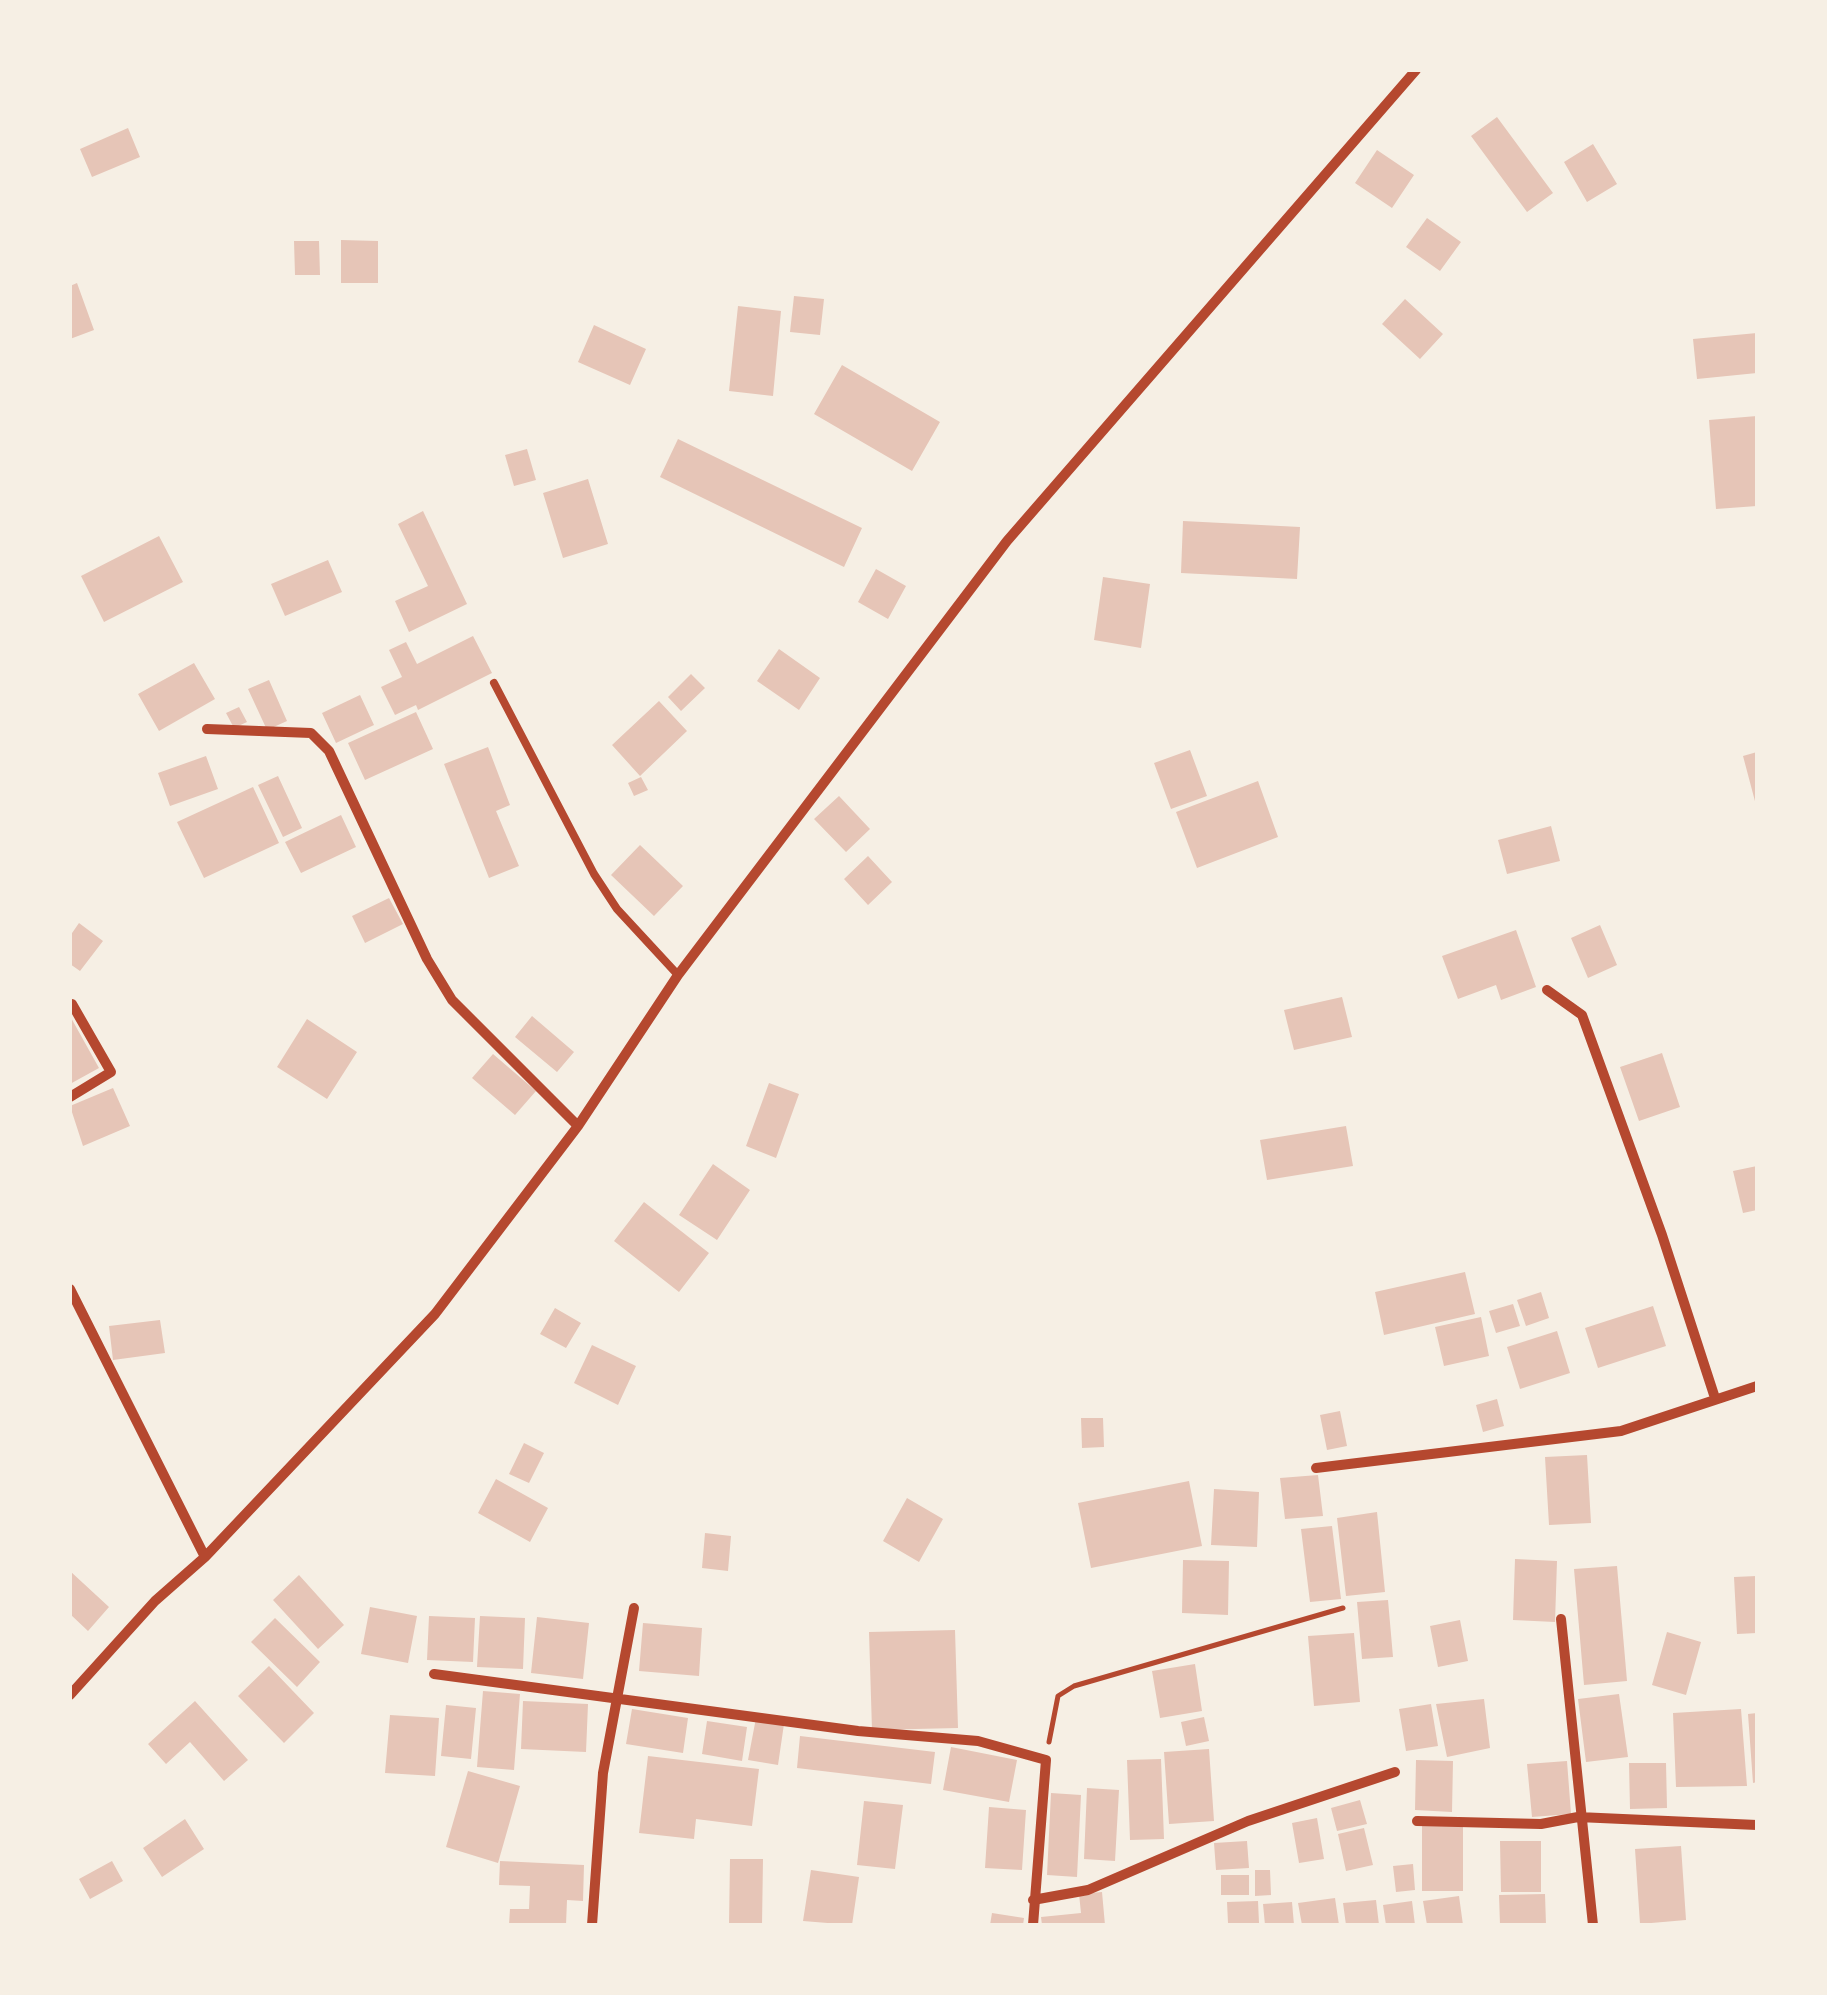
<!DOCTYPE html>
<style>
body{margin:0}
#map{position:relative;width:1827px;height:1995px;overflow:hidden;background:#f6efe4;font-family:"Alegreya Sans",sans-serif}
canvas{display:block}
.frame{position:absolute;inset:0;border:72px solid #f6efe4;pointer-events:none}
</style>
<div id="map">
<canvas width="1827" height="1995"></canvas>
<div class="frame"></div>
</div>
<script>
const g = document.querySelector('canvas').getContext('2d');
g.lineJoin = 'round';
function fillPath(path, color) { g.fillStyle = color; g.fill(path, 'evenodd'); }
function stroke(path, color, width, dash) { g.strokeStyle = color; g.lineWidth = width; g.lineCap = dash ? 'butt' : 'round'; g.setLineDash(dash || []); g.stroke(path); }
const building = new Path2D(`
 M 1497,117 L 1553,193 L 1527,212 L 1471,136 Z
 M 128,128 L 140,157 L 92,177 L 80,149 Z
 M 1593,144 L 1617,184 L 1587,202 L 1564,162 Z
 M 1377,150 L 1414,175 L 1392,208 L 1355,183 Z
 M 1427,218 L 1461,242 L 1440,271 L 1406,247 Z
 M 341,240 L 378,241 L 378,283 L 341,283 Z
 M 294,241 L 319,241 L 320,275 L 295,275 Z
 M 77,283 L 94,330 L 70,339 L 70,286 Z
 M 794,296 L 824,299 L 820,335 L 790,332 Z
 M 1405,299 L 1443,334 L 1420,359 L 1382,324 Z
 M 738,306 L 781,311 L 773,396 L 729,391 Z
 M 594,325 L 646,349 L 630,385 L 578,362 Z
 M 1757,333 L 1757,373 L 1697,379 L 1693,339 Z
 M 842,365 L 940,422 L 912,471 L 814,414 Z
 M 1757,416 L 1757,506 L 1716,509 L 1709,420 Z
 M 678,439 L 862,528 L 844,567 L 660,477 Z
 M 527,449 L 536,480 L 514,486 L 505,455 Z
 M 588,479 L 608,544 L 563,558 L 543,493 Z
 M 423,511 L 467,604 L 409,632 L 395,601 L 428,586 L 398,524 Z
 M 1183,521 L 1300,527 L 1297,579 L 1181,573 Z
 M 159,536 L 183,582 L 104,622 L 81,576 Z
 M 328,560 L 342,592 L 285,616 L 271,584 Z
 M 876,569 L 906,586 L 888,619 L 858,602 Z
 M 1103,577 L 1150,584 L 1141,648 L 1094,640 Z
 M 473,636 L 492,673 L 418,710 L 416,705 L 395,715 L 381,687 L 402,677 L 389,650 L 406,642 L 417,664 Z
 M 779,649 L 820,678 L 799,710 L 757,681 Z
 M 194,663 L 215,699 L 159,731 L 138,694 Z
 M 691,674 L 705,688 L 681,711 L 668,697 Z
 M 269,680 L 287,721 L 267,730 L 248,689 Z
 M 360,695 L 374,725 L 336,743 L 322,713 Z
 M 659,701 L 687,731 L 640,776 L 612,745 Z
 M 239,707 L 247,722 L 234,728 L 226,713 Z
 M 416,712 L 433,749 L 365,780 L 348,743 Z
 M 488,747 L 510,805 L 496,811 L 519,866 L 489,878 L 444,764 Z
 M 1190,750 L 1207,796 L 1171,809 L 1154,763 Z
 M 1757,752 L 1757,805 L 1756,805 L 1743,756 Z
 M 206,756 L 218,789 L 170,806 L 158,773 Z
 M 278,776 L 302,828 L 283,837 L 258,785 Z
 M 641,777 L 648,790 L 634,796 L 628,783 Z
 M 1258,781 L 1278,837 L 1197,868 L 1176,812 Z
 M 253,787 L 279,843 L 204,878 L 177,822 Z
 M 839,796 L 870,829 L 846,852 L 814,819 Z
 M 341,815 L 356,847 L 301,873 L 285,842 Z
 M 1551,826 L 1560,861 L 1507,874 L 1498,840 Z
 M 640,845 L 683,886 L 654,916 L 611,875 Z
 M 868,856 L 892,882 L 868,905 L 844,879 Z
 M 389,898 L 403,924 L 365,943 L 352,916 Z
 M 79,923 L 103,941 L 80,971 L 70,964 L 70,936 Z
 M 1600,925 L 1617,965 L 1588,978 L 1571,938 Z
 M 1516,930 L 1536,987 L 1501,1000 L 1496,985 L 1458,999 L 1442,956 Z
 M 1342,997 L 1352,1037 L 1294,1050 L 1284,1010 Z
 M 70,1016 L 99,1068 L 70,1084 Z
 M 532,1016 L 574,1052 L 557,1072 L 515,1037 Z
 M 307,1019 L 357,1052 L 327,1099 L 277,1067 Z
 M 1662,1053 L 1680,1107 L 1639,1121 L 1620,1067 Z
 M 493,1054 L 536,1091 L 515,1115 L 472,1078 Z
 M 769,1083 L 799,1094 L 776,1158 L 746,1146 Z
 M 113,1088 L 130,1126 L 83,1146 L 70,1106 Z
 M 1346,1126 L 1353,1166 L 1267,1180 L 1260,1140 Z
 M 713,1164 L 750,1190 L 717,1240 L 679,1215 Z
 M 1757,1166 L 1757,1210 L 1743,1213 L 1733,1171 Z
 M 644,1202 L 709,1253 L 679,1292 L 614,1241 Z
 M 1465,1272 L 1475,1314 L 1384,1335 L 1375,1292 Z
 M 1541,1292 L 1549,1318 L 1526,1326 L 1517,1300 Z
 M 1513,1304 L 1520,1326 L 1496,1333 L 1489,1311 Z
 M 1653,1306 L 1666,1346 L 1598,1368 L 1585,1328 Z
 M 555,1308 L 581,1323 L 566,1348 L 540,1334 Z
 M 1481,1317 L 1489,1356 L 1444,1366 L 1435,1327 Z
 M 160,1320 L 165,1353 L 113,1360 L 109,1326 Z
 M 1557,1331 L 1570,1373 L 1520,1389 L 1507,1347 Z
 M 592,1345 L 636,1366 L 618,1405 L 574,1383 Z
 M 1497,1399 L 1504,1426 L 1483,1432 L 1476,1405 Z
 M 1340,1411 L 1347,1446 L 1327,1450 L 1320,1415 Z
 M 1081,1418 L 1103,1418 L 1104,1447 L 1082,1448 Z
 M 524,1443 L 544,1453 L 529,1483 L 509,1474 Z
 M 1587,1455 L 1591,1523 L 1549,1525 L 1545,1457 Z
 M 1318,1475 L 1323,1516 L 1285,1519 L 1280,1478 Z
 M 496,1479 L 548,1508 L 530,1542 L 478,1513 Z
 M 1189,1481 L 1202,1546 L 1091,1568 L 1078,1503 Z
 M 1214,1489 L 1259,1492 L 1257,1547 L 1211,1545 Z
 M 907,1498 L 943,1519 L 919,1562 L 883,1541 Z
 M 1377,1512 L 1385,1592 L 1346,1596 L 1337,1518 Z
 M 1332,1526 L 1341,1599 L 1310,1602 L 1301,1529 Z
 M 705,1533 L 731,1536 L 728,1571 L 702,1568 Z
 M 1515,1559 L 1557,1561 L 1555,1622 L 1513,1620 Z
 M 1183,1560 L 1229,1561 L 1228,1615 L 1182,1613 Z
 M 1617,1566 L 1627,1681 L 1584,1685 L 1574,1569 Z
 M 70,1571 L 109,1607 L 88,1631 L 70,1614 Z
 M 299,1575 L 344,1625 L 318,1649 L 273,1600 Z
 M 1757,1576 L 1757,1633 L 1737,1634 L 1734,1577 Z
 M 1388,1600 L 1393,1657 L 1362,1659 L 1357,1602 Z
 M 370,1607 L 417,1616 L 408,1663 L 361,1654 Z
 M 429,1616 L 475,1618 L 473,1662 L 427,1660 Z
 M 480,1616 L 525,1618 L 523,1669 L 477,1667 Z
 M 537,1617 L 589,1623 L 583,1679 L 531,1673 Z
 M 275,1618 L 320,1662 L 297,1687 L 251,1642 Z
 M 1460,1620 L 1468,1661 L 1438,1667 L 1430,1626 Z
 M 643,1623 L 702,1628 L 699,1676 L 639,1671 Z
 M 955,1630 L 958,1728 L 872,1730 L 869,1632 Z
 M 1667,1632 L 1701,1642 L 1686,1695 L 1652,1685 Z
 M 1354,1633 L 1360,1702 L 1314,1706 L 1308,1636 Z
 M 1195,1664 L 1202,1711 L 1160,1718 L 1152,1671 Z
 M 269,1666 L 314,1713 L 284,1743 L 238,1696 Z
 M 483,1691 L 520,1694 L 514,1770 L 477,1767 Z
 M 1619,1694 L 1628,1757 L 1586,1762 L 1578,1699 Z
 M 1484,1699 L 1490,1748 L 1447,1757 L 1436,1704 Z
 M 195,1701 L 248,1760 L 224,1781 L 190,1742 L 166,1764 L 148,1744 Z
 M 523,1701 L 588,1704 L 586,1752 L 521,1749 Z
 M 1431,1704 L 1438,1746 L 1406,1751 L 1399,1709 Z
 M 446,1705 L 476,1708 L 471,1759 L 441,1756 Z
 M 632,1709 L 688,1718 L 683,1753 L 626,1744 Z
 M 1741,1709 L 1747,1786 L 1676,1787 L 1673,1713 Z
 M 1757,1713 L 1757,1782 L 1753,1783 L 1748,1714 Z
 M 390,1715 L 439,1718 L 435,1776 L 385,1773 Z
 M 1204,1717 L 1209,1741 L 1186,1746 L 1181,1722 Z
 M 756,1718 L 784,1724 L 778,1765 L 748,1760 Z
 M 707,1721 L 747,1727 L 742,1761 L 702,1754 Z
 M 800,1736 L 935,1752 L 931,1784 L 797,1768 Z
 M 951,1747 L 1017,1760 L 1009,1802 L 943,1790 Z
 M 1209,1749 L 1214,1821 L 1169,1824 L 1164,1752 Z
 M 648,1756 L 759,1769 L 752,1826 L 696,1819 L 694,1839 L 639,1833 Z
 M 1161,1759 L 1164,1839 L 1130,1840 L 1127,1760 Z
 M 1416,1760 L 1453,1761 L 1452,1812 L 1415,1810 Z
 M 1567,1761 L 1571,1814 L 1532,1817 L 1527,1764 Z
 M 1629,1763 L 1666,1763 L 1667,1808 L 1630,1809 Z
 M 468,1771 L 520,1786 L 498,1863 L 446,1847 Z
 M 1087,1788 L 1119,1790 L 1115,1861 L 1084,1859 Z
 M 1051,1793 L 1081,1795 L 1077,1877 L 1047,1875 Z
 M 1360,1800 L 1367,1824 L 1337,1831 L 1331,1808 Z
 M 864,1801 L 903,1805 L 895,1869 L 857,1865 Z
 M 989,1807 L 1026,1810 L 1022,1870 L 985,1868 Z
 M 1317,1818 L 1324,1859 L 1299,1863 L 1292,1823 Z
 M 185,1819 L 204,1849 L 162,1877 L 143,1848 Z
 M 1422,1826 L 1463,1826 L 1463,1891 L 1422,1891 Z
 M 1364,1828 L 1373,1865 L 1346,1871 L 1338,1834 Z
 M 1247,1841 L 1249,1868 L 1216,1870 L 1214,1843 Z
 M 1500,1841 L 1541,1841 L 1541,1892 L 1501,1892 Z
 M 1681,1846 L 1686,1920 L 1640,1924 L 1635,1849 Z
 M 730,1859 L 763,1859 L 762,1925 L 729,1925 Z
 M 112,1861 L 123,1881 L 90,1899 L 79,1879 Z
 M 500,1861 L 584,1865 L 583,1901 L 567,1900 L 566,1925 L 509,1925 L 510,1909 L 529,1909 L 530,1886 L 499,1885 Z
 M 1413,1864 L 1415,1890 L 1396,1892 L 1393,1866 Z
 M 811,1870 L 859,1877 L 852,1925 L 803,1921 Z
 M 1255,1870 L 1270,1870 L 1271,1895 L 1255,1896 Z
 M 1221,1875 L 1249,1875 L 1249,1895 L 1221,1895 Z
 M 1102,1892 L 1105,1925 L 1042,1925 L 1041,1917 L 1081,1913 L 1079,1894 Z
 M 1545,1894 L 1546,1925 L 1500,1925 L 1499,1895 Z
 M 1459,1896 L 1463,1925 L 1427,1925 L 1423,1901 Z
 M 1335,1898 L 1339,1925 L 1302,1925 L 1298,1903 Z
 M 1376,1900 L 1379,1925 L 1346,1925 L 1343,1903 Z
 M 1258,1901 L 1259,1923 L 1228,1923 L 1227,1902 Z
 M 1412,1901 L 1415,1925 L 1386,1925 L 1383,1905 Z
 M 1292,1902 L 1294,1925 L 1265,1925 L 1263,1904 Z
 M 992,1913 L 1024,1918 L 1023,1925 L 990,1925 Z`);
const path = new Path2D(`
 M 1049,1742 L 1058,1696 L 1074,1686 L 1343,1608`);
const service = new Path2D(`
 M 494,683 L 594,874 L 617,909 L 678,975`);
const minor = new Path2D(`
 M 207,729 L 311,733 L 329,751 L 427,959 L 452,1000 L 578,1126
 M 1547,990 L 1582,1015 L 1662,1235 L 1715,1398
 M 70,1097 L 111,1072 L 72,1004
 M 70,1289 L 205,1557
 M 1316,1468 L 1621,1431 L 1757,1386
 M 1561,1619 L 1593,1925
 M 434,1674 L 858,1731 L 978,1741 L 1046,1760 L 1033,1925
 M 70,1695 L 155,1601 L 205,1557 L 435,1314 L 578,1126 L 678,975 L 1007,541 L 1416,70
 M 1417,1821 L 1541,1824 L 1578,1817 L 1757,1825
 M 1033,1900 L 1088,1890 L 1248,1821 L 1395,1772
 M 592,1925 L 603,1773 L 634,1608`);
fillPath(building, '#e6c5b7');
stroke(path, '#b5482f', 5);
stroke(service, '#b5482f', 8);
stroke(minor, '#b5482f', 10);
</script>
